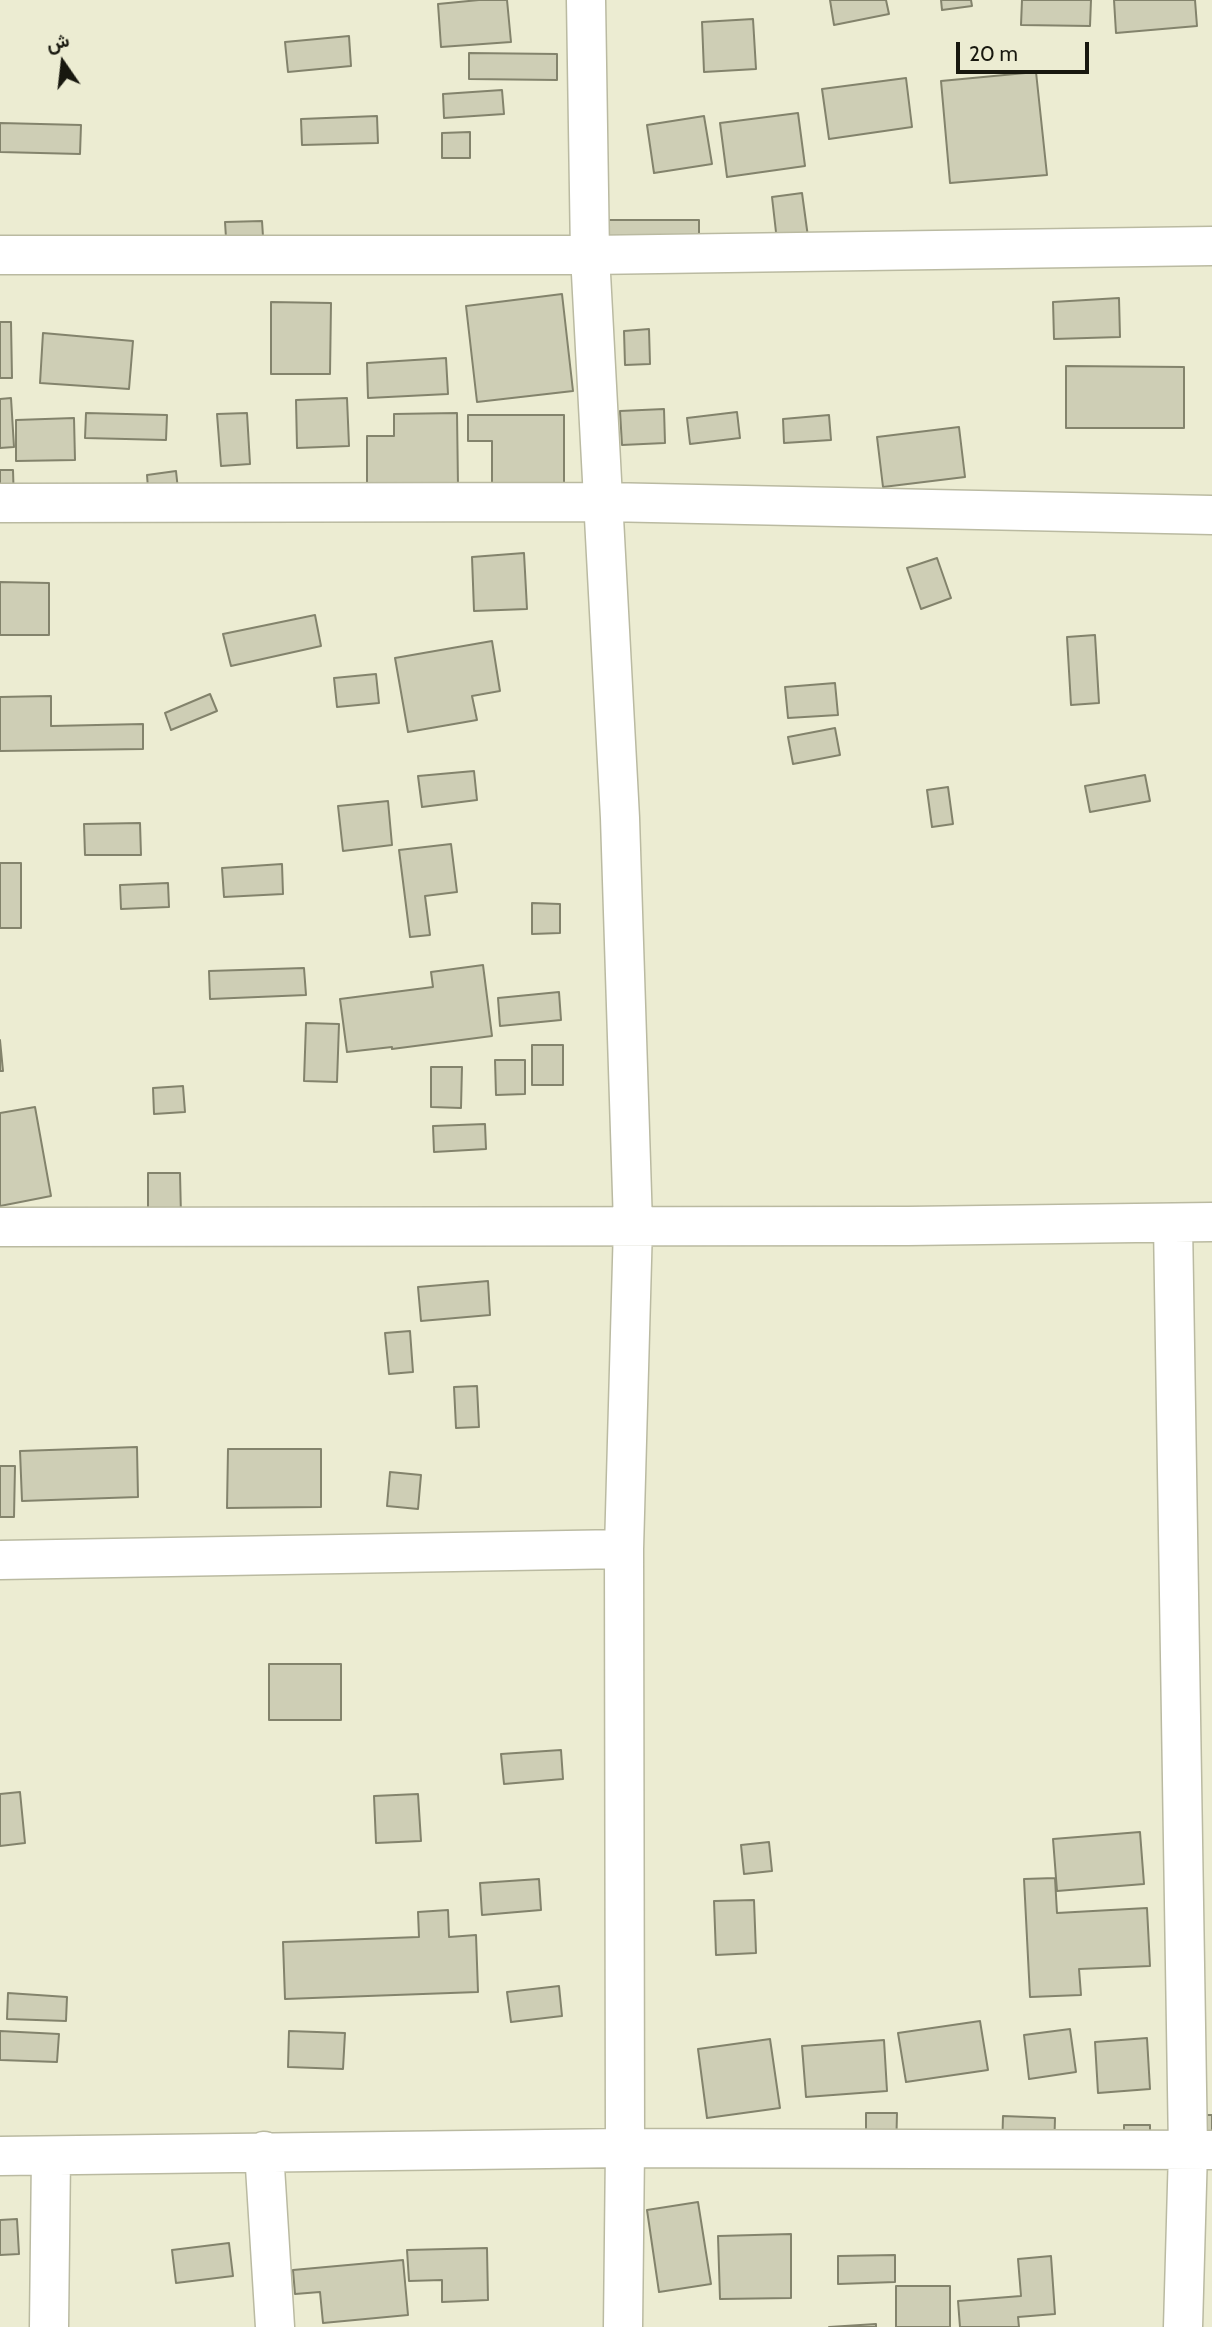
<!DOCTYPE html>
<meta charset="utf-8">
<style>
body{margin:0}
#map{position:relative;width:1212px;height:2327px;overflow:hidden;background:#ececd2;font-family:Cabin,Vazirmatn,sans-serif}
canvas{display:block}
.north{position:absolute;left:28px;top:28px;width:70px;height:70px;-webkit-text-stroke:5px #ececd2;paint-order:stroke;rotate:346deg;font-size:19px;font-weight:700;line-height:28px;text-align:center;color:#18180f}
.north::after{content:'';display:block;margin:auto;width:24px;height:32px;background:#18180f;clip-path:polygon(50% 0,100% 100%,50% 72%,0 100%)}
.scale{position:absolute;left:956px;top:42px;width:133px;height:32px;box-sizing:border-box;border:4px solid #18180f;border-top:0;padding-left:9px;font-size:21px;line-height:24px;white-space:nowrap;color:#18180f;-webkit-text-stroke:5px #ececd2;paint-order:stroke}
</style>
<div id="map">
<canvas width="1212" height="2327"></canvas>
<div class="north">ش</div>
<div class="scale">20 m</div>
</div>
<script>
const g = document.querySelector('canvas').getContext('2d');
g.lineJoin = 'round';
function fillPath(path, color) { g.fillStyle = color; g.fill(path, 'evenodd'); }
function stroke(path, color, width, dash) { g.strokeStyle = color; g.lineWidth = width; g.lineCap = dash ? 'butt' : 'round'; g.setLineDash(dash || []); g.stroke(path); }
const building = new Path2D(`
 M 479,0 L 507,0 L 511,42 L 441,47 L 438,4 Z
 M 830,0 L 886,0 L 889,14 L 834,25 Z
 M 941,0 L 971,0 L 972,6 L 942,10 Z
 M 1022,0 L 1091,0 L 1090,26 L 1021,25 Z
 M 1114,0 L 1195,0 L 1197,26 L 1116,33 Z
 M 753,19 L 756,69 L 704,72 L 702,22 Z
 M 349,36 L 351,66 L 288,72 L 285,42 Z
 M 469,53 L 557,54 L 557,80 L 469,79 Z
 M 1036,72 L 1047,175 L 950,183 L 941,81 Z
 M 906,78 L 912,127 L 829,139 L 822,89 Z
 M 502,90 L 504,114 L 444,118 L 443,94 Z
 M 798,113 L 805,166 L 727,177 L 720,123 Z
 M 377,116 L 378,143 L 302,145 L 301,119 Z
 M 704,116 L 712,164 L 654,173 L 647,125 Z
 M 0,123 L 81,125 L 80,154 L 0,152 Z
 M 470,132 L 470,158 L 442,158 L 442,133 Z
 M 802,193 L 808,237 L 777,241 L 772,197 Z
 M 599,220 L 699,220 L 699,258 L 598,258 Z
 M 262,221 L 264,252 L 227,254 L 225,222 Z
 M 562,294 L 573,391 L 477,402 L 466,306 Z
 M 1119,298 L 1120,337 L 1054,339 L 1053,302 Z
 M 271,302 L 331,303 L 330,374 L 271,374 Z
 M 0,322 L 11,322 L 12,378 L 0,378 Z
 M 649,329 L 650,364 L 625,365 L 624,331 Z
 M 43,333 L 133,341 L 129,389 L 40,383 Z
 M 446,358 L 448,394 L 368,398 L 367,363 Z
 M 1066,366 L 1184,367 L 1184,428 L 1066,428 Z
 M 11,398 L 14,447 L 0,448 L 0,399 Z
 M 347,398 L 349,446 L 297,448 L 296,400 Z
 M 664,409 L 665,443 L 622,445 L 620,411 Z
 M 737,412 L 740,438 L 690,444 L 687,418 Z
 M 86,413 L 167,415 L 166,440 L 85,438 Z
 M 247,413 L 250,464 L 221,466 L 217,414 Z
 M 457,413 L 458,486 L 367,487 L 367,436 L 394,436 L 394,414 Z
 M 468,415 L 564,415 L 564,503 L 492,502 L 492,441 L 468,441 Z
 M 829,415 L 831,440 L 784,443 L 783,419 Z
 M 74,418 L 75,460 L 16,461 L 16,420 Z
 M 959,427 L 965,477 L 883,487 L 877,437 Z
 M 0,470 L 13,470 L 14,503 L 0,503 Z
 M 176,471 L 179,499 L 149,502 L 147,475 Z
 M 524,553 L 527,609 L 474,611 L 472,557 Z
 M 937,558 L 951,598 L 921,609 L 907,568 Z
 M 0,582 L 49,583 L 49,635 L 0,635 Z
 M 315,615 L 321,646 L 231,666 L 223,634 Z
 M 1095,635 L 1099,703 L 1071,705 L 1067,637 Z
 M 492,641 L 500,691 L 472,696 L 477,720 L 408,732 L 395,658 Z
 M 376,674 L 379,703 L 337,707 L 334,678 Z
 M 835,683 L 838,715 L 788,718 L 785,687 Z
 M 210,694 L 217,711 L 171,730 L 165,713 Z
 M 51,696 L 51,726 L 143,724 L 143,749 L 0,751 L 0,697 Z
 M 835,728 L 840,755 L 793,764 L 788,737 Z
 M 474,771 L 477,800 L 422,807 L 418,776 Z
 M 1145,775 L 1150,801 L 1090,812 L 1085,786 Z
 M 948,787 L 953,824 L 932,827 L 927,790 Z
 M 388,801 L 392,845 L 343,851 L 338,806 Z
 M 140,823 L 141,855 L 85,855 L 84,824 Z
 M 451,844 L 457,892 L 425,896 L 430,935 L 410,937 L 399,850 Z
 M 0,863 L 21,863 L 21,928 L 0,928 Z
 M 282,864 L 283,894 L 224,897 L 222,868 Z
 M 168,883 L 169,907 L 121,909 L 120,885 Z
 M 532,903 L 560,904 L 560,933 L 532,934 Z
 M 483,965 L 492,1036 L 392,1049 L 392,1047 L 347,1052 L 340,999 L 433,987 L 431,972 Z
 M 304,968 L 306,995 L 210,999 L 209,971 Z
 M 559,992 L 561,1020 L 500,1026 L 498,998 Z
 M 306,1023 L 339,1024 L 337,1082 L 304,1081 Z
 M 0,1040 L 3,1071 L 0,1071 Z
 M 532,1045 L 563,1045 L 563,1085 L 532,1085 Z
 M 495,1060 L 525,1060 L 525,1094 L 496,1095 Z
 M 431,1067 L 462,1067 L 461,1108 L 431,1107 Z
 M 183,1086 L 185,1112 L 154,1114 L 153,1088 Z
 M 35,1107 L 51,1196 L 0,1206 L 0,1113 Z
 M 485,1124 L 486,1149 L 434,1152 L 433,1126 Z
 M 148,1173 L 180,1173 L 181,1216 L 148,1216 Z
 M 488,1281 L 490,1315 L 421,1321 L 418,1287 Z
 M 410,1331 L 413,1372 L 389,1374 L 385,1333 Z
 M 477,1386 L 479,1427 L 456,1428 L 454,1387 Z
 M 137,1447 L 138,1497 L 22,1501 L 20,1451 Z
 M 228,1449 L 321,1449 L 321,1507 L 227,1508 Z
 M 0,1466 L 15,1466 L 14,1517 L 0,1517 Z
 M 390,1472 L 421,1475 L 418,1509 L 387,1506 Z
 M 269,1664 L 341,1664 L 341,1720 L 269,1720 Z
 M 561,1750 L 563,1779 L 504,1784 L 501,1754 Z
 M 20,1792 L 25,1843 L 0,1846 L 0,1794 Z
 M 418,1794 L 421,1841 L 376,1843 L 374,1796 Z
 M 1140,1832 L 1144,1884 L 1057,1891 L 1053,1839 Z
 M 769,1842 L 772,1871 L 744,1874 L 741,1845 Z
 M 1055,1878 L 1057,1913 L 1147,1908 L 1150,1966 L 1079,1969 L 1081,1995 L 1030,1997 L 1024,1879 Z
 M 539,1879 L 541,1910 L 482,1915 L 480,1883 Z
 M 754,1900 L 756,1953 L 716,1955 L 714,1901 Z
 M 448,1910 L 449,1937 L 476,1935 L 478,1992 L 285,1999 L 283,1942 L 419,1937 L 418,1912 Z
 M 559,1986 L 562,2016 L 511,2022 L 507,1992 Z
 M 8,1993 L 67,1997 L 66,2021 L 7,2019 Z
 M 980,2021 L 988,2070 L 906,2082 L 898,2033 Z
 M 1070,2029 L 1076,2072 L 1029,2079 L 1024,2035 Z
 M 0,2031 L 59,2034 L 57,2062 L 0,2060 Z
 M 289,2031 L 345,2033 L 343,2069 L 288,2067 Z
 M 1147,2038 L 1150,2089 L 1098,2093 L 1095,2042 Z
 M 770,2039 L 780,2108 L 707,2118 L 698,2049 Z
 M 884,2040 L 887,2091 L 806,2097 L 802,2046 Z
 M 866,2113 L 897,2113 L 896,2153 L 866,2152 Z
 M 1200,2115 L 1212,2115 L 1212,2148 Z
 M 1003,2116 L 1055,2118 L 1054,2153 L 1002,2152 Z
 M 1124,2125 L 1150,2125 L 1150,2152 L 1124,2153 Z
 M 698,2202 L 711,2284 L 659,2292 L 647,2210 Z
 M 17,2219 L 19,2254 L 0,2255 L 0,2220 Z
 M 791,2234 L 791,2298 L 720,2299 L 718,2236 Z
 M 229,2243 L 233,2276 L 176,2283 L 172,2250 Z
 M 487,2248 L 488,2300 L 442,2302 L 442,2280 L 409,2281 L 407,2250 Z
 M 895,2255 L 895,2282 L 838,2284 L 838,2256 Z
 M 1051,2256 L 1055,2314 L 1018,2317 L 1019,2327 L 960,2327 L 958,2301 L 1021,2296 L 1018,2259 Z
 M 403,2260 L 408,2315 L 323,2323 L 320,2292 L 295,2294 L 293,2270 Z
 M 896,2286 L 950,2286 L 950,2327 L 896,2327 Z
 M 876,2324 L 876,2327 L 829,2327 Z`);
const street = new Path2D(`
 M 586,0 L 590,255 L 620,818 L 633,1225 L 624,1549 L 625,2148 L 623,2327
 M 0,255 L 590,255 L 1212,246
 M 0,503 L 605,502 L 1212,515
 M 1173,1223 L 1188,2150 L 1183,2327
 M 0,1227 L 908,1226 L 1212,1222
 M 0,1560 L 624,1549
 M 264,2151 L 275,2327
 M 0,2156 L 625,2148 L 1212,2150
 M 49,2327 L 51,2156`);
fillPath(building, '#ceceb5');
stroke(building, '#83836c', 2);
stroke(street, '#babaa1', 41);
stroke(street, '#fff', 38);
</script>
